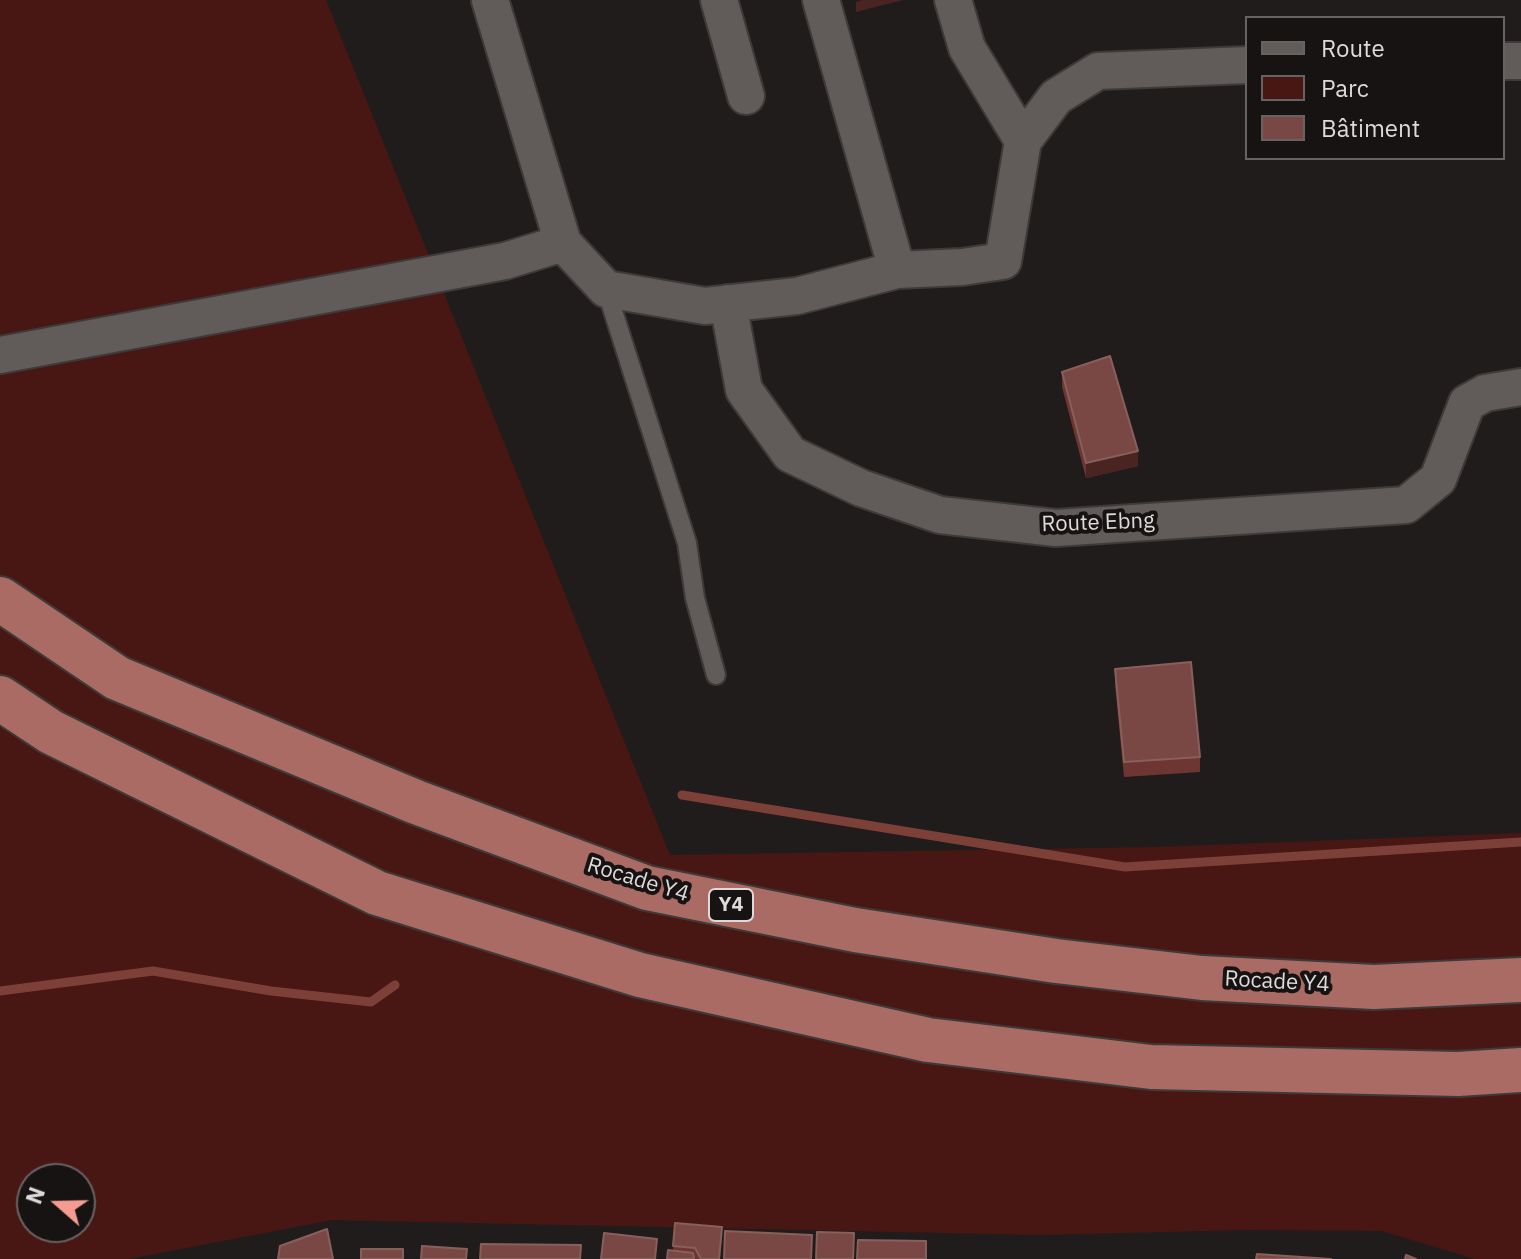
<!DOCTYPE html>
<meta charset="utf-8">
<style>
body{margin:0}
#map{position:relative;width:1521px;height:1259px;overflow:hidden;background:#211c1c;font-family:"IBM Plex Sans",sans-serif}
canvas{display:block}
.legend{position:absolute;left:1245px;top:16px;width:260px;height:144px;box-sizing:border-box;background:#181313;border:2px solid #676362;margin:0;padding:10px 14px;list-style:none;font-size:24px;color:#dddad9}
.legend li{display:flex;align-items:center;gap:16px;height:40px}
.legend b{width:40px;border:2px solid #676362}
.north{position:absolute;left:16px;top:1163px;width:80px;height:80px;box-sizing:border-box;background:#181313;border:2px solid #676362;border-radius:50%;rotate:290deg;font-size:22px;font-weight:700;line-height:32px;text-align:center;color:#dddad9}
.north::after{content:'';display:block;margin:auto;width:28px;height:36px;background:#f59c92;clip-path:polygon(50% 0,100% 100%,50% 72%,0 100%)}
</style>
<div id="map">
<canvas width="1521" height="1259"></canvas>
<ul class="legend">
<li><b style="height:10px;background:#615b5a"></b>Route</li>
<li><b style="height:22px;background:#491713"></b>Parc</li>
<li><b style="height:22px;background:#794844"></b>Bâtiment</li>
</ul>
<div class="north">N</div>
</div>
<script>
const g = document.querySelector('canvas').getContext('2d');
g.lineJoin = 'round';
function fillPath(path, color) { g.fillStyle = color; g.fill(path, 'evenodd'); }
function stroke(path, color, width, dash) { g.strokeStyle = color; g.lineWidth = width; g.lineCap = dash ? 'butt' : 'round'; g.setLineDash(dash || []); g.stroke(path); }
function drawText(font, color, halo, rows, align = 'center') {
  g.font = font + ' "IBM Plex Sans",sans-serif'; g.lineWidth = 8; g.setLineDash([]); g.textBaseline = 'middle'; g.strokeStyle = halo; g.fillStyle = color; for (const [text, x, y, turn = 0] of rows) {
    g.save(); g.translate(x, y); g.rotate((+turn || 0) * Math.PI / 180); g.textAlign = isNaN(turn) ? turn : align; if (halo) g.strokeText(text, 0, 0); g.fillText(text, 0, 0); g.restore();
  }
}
const green = new Path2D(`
 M 0,0 L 326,0 L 670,855 L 1158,847 L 1521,833 L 1521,1259 L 1475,1259 L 1382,1231 L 1244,1230 L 1040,1235 L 332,1220 L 129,1259 L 0,1259 ZM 32,1179 L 80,1179 L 80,1227 L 32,1227 Z`);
const stream = new Path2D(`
 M 682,795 L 1125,867 L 1521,842
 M 0,991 L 153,971 L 271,991 L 371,1002 L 395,985`);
const service = new Path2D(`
 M 606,289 L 687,543 L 695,598 L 716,675`);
const minor = new Path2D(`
 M 490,0 L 563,243 L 606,289 L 705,306 L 797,296 L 897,270 L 962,267 L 1003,261 L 1023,141 L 1056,97 L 1098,71 L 1247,65
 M 719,0 L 746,96
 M 821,0 L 897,270
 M 953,0 L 967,48 L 1023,141
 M 1503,61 L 1521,61
 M 728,303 L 744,390 L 790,454 L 861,488 L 940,515 L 1056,528 L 1406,505 L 1438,479 L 1467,403 L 1485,393 L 1521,387
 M 0,355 L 505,261 L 563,243`);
const trunk = new Path2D(`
 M 0,599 L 117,678 L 416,802 L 647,888 L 855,930 L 1056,961 L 1202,978 L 1374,987 L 1521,980
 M 0,698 L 51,732 L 377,893 L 640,975 L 928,1040 L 1151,1067 L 1458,1074 L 1521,1070`);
const wall = new Path2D(`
 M 1062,372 L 1138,466 L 1086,478 L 1062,387 Z
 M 1115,669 L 1200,757 L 1200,772 L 1124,777 L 1115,684 Z
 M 675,1223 L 722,1237 L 720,1259 L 696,1259 L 673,1251 Z`);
const shadedWall = new Path2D(`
 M 862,0 L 903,0 L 856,12 L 856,2 Z
 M 1138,451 L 1138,466 L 1086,478 L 1086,463 Z`);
const building = new Path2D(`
 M 1110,356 L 1138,451 L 1086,463 L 1062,372 Z
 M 1191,662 L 1200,757 L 1124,762 L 1115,669 Z
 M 675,1223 L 722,1227 L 719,1259 L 701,1259 L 695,1248 L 673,1246 Z
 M 327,1229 L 333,1259 L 278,1259 L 280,1246 Z
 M 725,1231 L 812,1235 L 811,1259 L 724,1259 Z
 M 817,1232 L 854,1233 L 853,1259 L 816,1259 Z
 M 604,1233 L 657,1239 L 655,1259 L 601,1259 Z
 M 858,1240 L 926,1241 L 926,1259 L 857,1259 Z
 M 481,1244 L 581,1245 L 580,1259 L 480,1259 Z
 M 422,1246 L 467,1249 L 466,1259 L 421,1259 Z
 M 361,1249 L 403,1249 L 403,1259 L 361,1259 Z
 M 668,1250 L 693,1253 L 694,1259 L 667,1259 Z
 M 1257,1254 L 1331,1259 L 1256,1259 Z
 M 1406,1255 L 1416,1259 L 1405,1259 Z`);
const shields = [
 [731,905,44]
];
const shieldNames = [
 ["Y4",731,905]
];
const streetNames = [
 ["Route Ebng",1098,523,-2],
 ["Rocade Y4",638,880,17],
 ["Rocade Y4",1277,982,3]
];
fillPath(green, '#491713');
stroke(stream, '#7d4039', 9);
stroke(service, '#3d3a39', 22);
stroke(minor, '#3d3a39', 40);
stroke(trunk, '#3d3a39', 48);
stroke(service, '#615b5a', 18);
stroke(minor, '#615b5a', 36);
stroke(trunk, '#a96b64', 44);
fillPath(wall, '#6d3632');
fillPath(shadedWall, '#4a2421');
fillPath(building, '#794844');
stroke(building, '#895f5b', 2);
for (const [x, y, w] of shields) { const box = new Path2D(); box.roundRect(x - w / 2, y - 16, w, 32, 6); g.fillStyle = '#181313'; g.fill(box); stroke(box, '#dddad9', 2); }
drawText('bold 20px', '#dddad9', null, shieldNames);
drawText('22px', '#dddad9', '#181313', streetNames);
</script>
